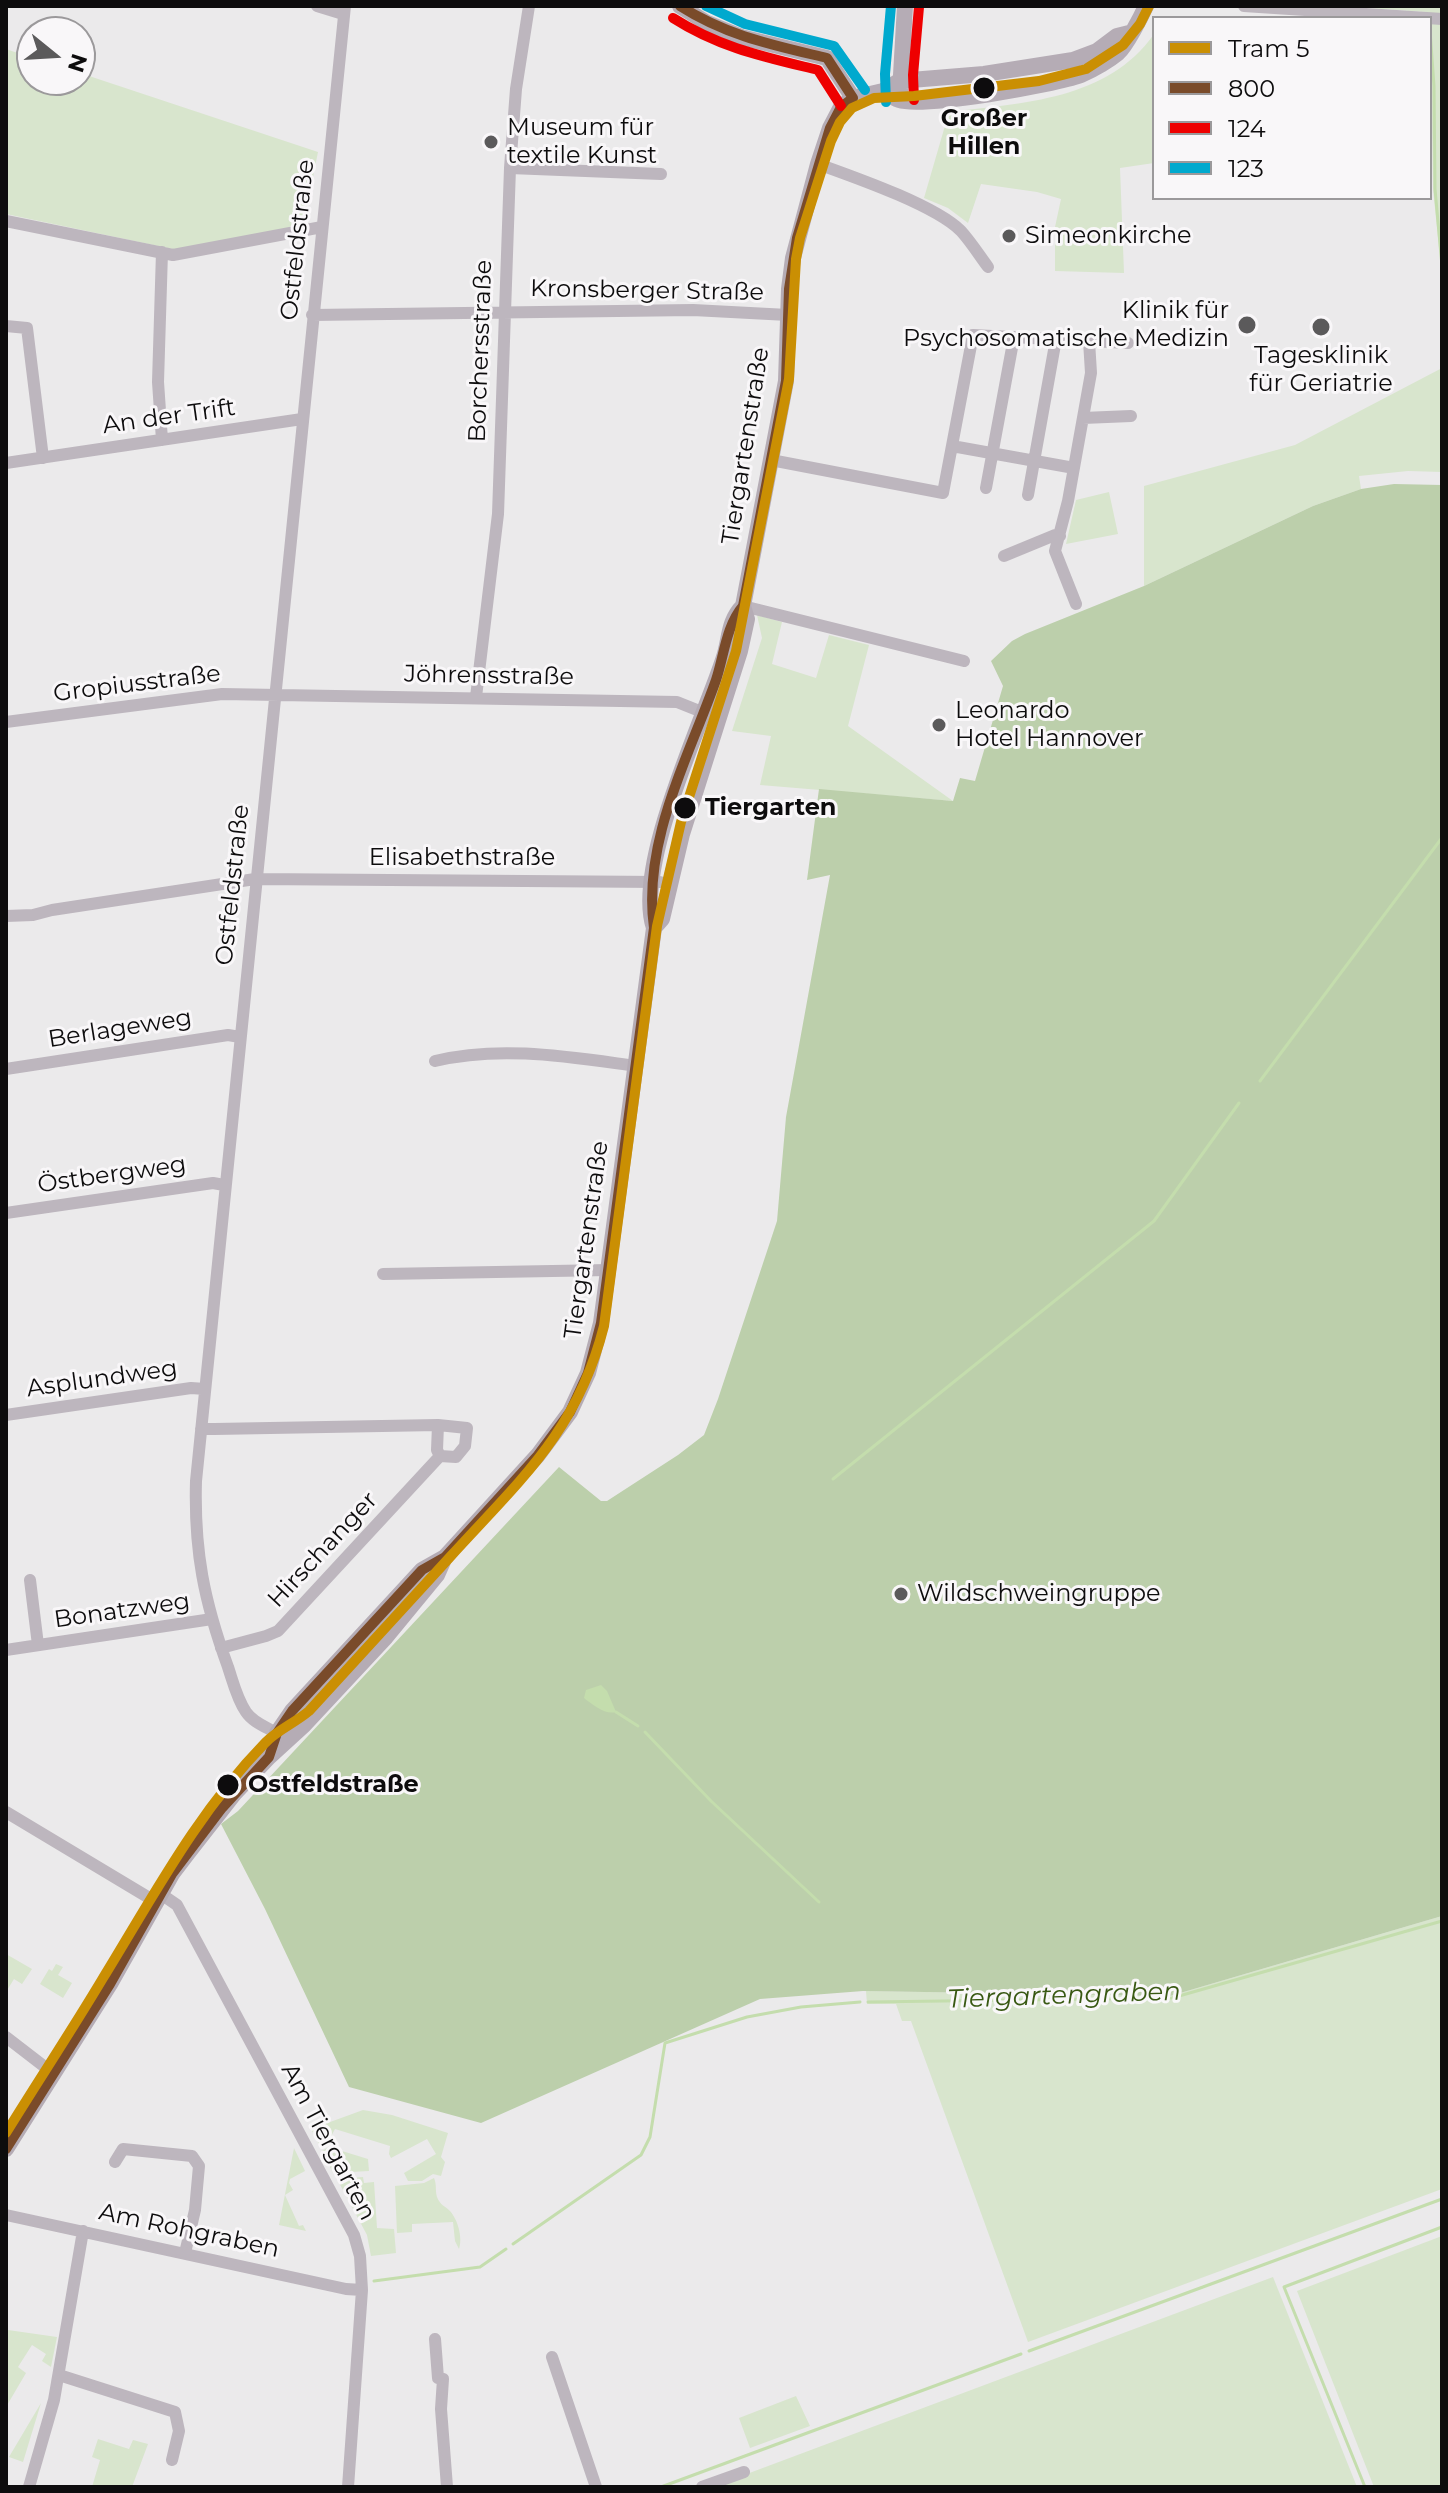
<!DOCTYPE html>
<meta charset="utf-8">
<style>
body{margin:0}
#map{position:relative;width:1448px;height:2493px;overflow:hidden;background:#ebeaeb;font-family:Montserrat,sans-serif}
canvas{display:block}
.frame{position:absolute;inset:0;border:8px solid #0d0c0d;pointer-events:none}
.legend{position:absolute;left:1152px;top:16px;width:280px;height:184px;box-sizing:border-box;background:#f9f7f9;border:2px solid #9b999b;margin:0;padding:10px 14px;list-style:none;font-size:24px;color:#0d0c0d}
.legend li{display:flex;align-items:center;gap:16px;height:40px}
.legend b{width:40px;border:2px solid #9b999b}
.north{position:absolute;left:16px;top:16px;width:80px;height:80px;box-sizing:border-box;background:#f9f7f9;border:2px solid #9b999b;border-radius:50%;rotate:108deg;font-size:22px;font-weight:700;line-height:32px;text-align:center;color:#0d0c0d}
.north::after{content:'';display:block;margin:auto;width:28px;height:36px;background:#5b5a5b;clip-path:polygon(50% 0,100% 100%,50% 72%,0 100%)}
</style>
<div id="map">
<canvas width="1448" height="2493"></canvas>
<div class="frame"></div>
<ul class="legend">
<li><b style="height:10px;background:#ca8f03"></b>Tram 5</li>
<li><b style="height:10px;background:#7a4b2a"></b>800</li>
<li><b style="height:10px;background:#e00"></b>124</li>
<li><b style="height:10px;background:#00a9ce"></b>123</li>
</ul>
<div class="north">N</div>
</div>
<script>
const g = document.querySelector('canvas').getContext('2d');
g.lineJoin = 'round';
function fillPath(path, color) { g.fillStyle = color; g.fill(path, 'evenodd'); }
function stroke(path, color, width, dash) { g.strokeStyle = color; g.lineWidth = width; g.lineCap = dash ? 'butt' : 'round'; g.setLineDash(dash || []); g.stroke(path); }
function drawText(font, color, halo, rows, align = 'center') {
  g.font = font + ' Montserrat,sans-serif'; g.lineWidth = 6; g.setLineDash([]); g.textBaseline = 'middle'; g.strokeStyle = halo; g.fillStyle = color; for (const [text, x, y, turn = 0] of rows) {
    g.save(); g.translate(x, y); g.rotate((+turn || 0) * Math.PI / 180); g.textAlign = isNaN(turn) ? turn : align; if (halo) g.strokeText(text, 0, 0); g.fillText(text, 0, 0); g.restore();
  }
}
const green = new Path2D(`
 M 1339,6 L 1442,6 L 1442,277 L 1433,189 L 1430,18 L 1426,12 Z
 M 1154,34 L 1154,163 L 1120,168 L 1124,273 L 1055,271 L 1055,227 L 1061,199 L 1037,192 L 981,184 L 968,223 L 948,208 L 924,198 L 949,112 C 1023,103 1108,100 1154,34 Z
 M 6,49 L 32,58 L 32,80 L 80,80 L 80,73 L 318,152 L 304,222 L 300,225 L 295,223 L 288,228 L 177,250 L 6,214 Z
 M 1442,368 L 1442,472 L 1408,471 L 1359,476 L 1361,489 L 1313,506 L 1144,586 L 1144,486 L 1295,445 Z
 M 1109,492 L 1118,534 L 1066,544 L 1076,500 Z
 M 757,615 L 782,622 L 772,664 L 816,678 L 829,635 L 869,645 L 848,726 L 953,801 L 760,785 L 771,736 L 732,731 L 762,638 Z
 M 1442,1916 L 1442,2189 L 1028,2342 L 911,2021 L 902,2021 L 896,2004 L 867,2004 L 866,1991 L 1170,1996 Z
 M 6,1954 L 32,1969 L 22,1984 L 14,1979 L 6,1992 Z
 M 56,1964 L 63,1967 L 58,1975 L 72,1983 L 63,1998 L 40,1984 L 49,1969 L 52,1971 Z
 M 363,2110 L 392,2115 L 448,2133 L 441,2157 L 445,2162 L 441,2176 L 433,2174 L 422,2181 L 408,2181 L 404,2173 L 436,2154 L 427,2139 L 391,2158 L 389,2154 L 390,2146 L 335,2129 L 326,2146 L 321,2148 L 311,2129 Z
 M 329,2147 L 368,2159 L 369,2171 L 333,2173 L 322,2151 Z
 M 294,2148 L 305,2171 L 290,2179 L 289,2183 L 293,2190 L 285,2195 L 299,2226 L 303,2225 L 306,2231 L 279,2225 Z
 M 363,2177 L 364,2183 L 374,2182 L 377,2228 L 394,2229 L 396,2253 L 371,2256 L 367,2235 L 337,2179 Z
 M 434,2178 C 437,2185 435,2190 437,2197 C 440,2205 445,2206 450,2211 C 458,2220 463,2238 459,2249 L 455,2241 L 453,2222 L 412,2224 L 412,2232 L 397,2233 L 395,2186 L 424,2183 Z
 M 1442,2236 L 1442,2487 L 1374,2487 L 1297,2291 Z
 M 1273,2277 L 1357,2487 L 712,2487 Z
 M 8,2330 L 57,2337 L 51,2367 L 42,2361 L 46,2354 L 32,2345 L 18,2367 L 26,2373 L 6,2407 L 6,2334 Z
 M 796,2396 L 810,2426 L 750,2448 L 739,2418 Z
 M 41,2403 L 23,2462 L 9,2457 Z
 M 98,2439 L 129,2449 L 133,2440 L 148,2444 L 132,2487 L 92,2487 L 100,2460 L 92,2457 Z`);
const forest = new Path2D(`
 M 1394,484 L 1442,485 L 1442,1916 L 1170,1996 L 863,1991 L 760,1999 L 481,2123 L 349,2087 L 265,1909 L 221,1824 L 238,1811 L 559,1467 L 601,1501 L 607,1501 L 678,1455 L 704,1435 L 718,1399 L 777,1221 L 786,1117 L 830,875 L 807,880 L 819,789 L 953,801 L 960,778 L 975,781 L 1003,686 L 991,661 L 1012,641 L 1025,634 L 1144,586 L 1313,506 L 1361,489 Z`);
const water = new Path2D(`
 M 601,1685 L 607,1691 L 616,1712 C 605,1715 593,1705 584,1698 L 586,1690 Z`);
const stream = new Path2D(`
 M 1430,30 L 1434,86 L 1435,189 L 1442,266
 M 1260,1081 L 1441,839
 M 833,1479 L 1154,1221 L 1239,1103
 M 616,1712 L 638,1726
 M 645,1732 L 711,1801 L 819,1902
 M 868,2002 L 1172,1998 L 1442,1921
 M 513,2244 L 641,2155 L 650,2137 L 665,2043 L 747,2017 L 801,2007 L 860,2002
 M 374,2281 L 480,2267 L 506,2249
 M 1029,2351 L 1442,2199
 M 661,2487 L 1021,2354
 M 1365,2487 L 1284,2287 L 1442,2227`);
const street = new Path2D(`
 M 317,6 L 343,14
 M 1244,6 L 1442,19
 M 818,164 C 854,177 935,205 961,231 C 971,242 979,255 988,267
 M 510,168 L 661,174
 M 6,221 L 173,255 L 322,227
 M 312,315 L 693,310 L 788,315
 M 6,326 L 27,328 L 43,458
 M 1083,418 L 1131,416
 M 162,440 L 158,382 L 162,252
 M 952,446 L 1074,468
 M 771,460 L 943,493 L 973,335 L 1128,343
 M 6,463 L 302,419
 M 986,488 L 1014,337
 M 1028,495 L 1056,339
 M 1004,556 L 1055,535 L 1060,536
 M 1076,604 L 1055,551 L 1068,501 L 1091,373 L 1089,341
 M 743,606 L 964,661
 M 476,697 L 498,514 L 510,168 L 516,89 L 529,6
 M 6,722 L 222,694 L 677,702 L 702,712
 M 6,916 L 33,915 L 52,910 L 255,879 L 660,882
 M 435,1061 C 501,1045 569,1057 636,1066
 M 6,1069 L 228,1035 L 240,1037
 M 6,1213 L 213,1183 L 224,1185
 M 383,1274 L 609,1270
 M 6,1415 L 191,1388 L 205,1389
 M 201,1429 L 214,1429 L 438,1425 L 467,1428 L 465,1446 L 456,1457 L 440,1456 L 437,1450 L 438,1425
 M 30,1580 L 38,1645
 M 221,1648 L 266,1636 L 278,1631 L 440,1456
 M 6,1650 L 212,1619
 M 281,1736 C 270,1728 254,1724 246,1712 C 237,1699 233,1682 228,1667 C 204,1601 194,1551 196,1481 L 345,6
 M 6,1812 L 156,1902
 M 161,1894 L 177,1905 L 354,2235 L 360,2256 L 362,2290 L 348,2487
 M 6,2037 L 54,2074
 M 115,2162 L 123,2149 L 192,2156 L 199,2166 L 195,2210 L 185,2253
 M 6,2215 L 346,2289 L 362,2290
 M 435,2339 L 438,2378 L 443,2379 L 441,2409 L 447,2487
 M 552,2357 L 596,2487
 M 59,2375 L 175,2412 L 179,2431 L 172,2460
 M 29,2487 L 54,2400 L 83,2231
 M 702,2487 L 744,2472`);
const secondary = new Path2D(`
 M 680,6 L 707,23 L 741,37 L 827,58 L 853,98
 M 883,91 C 888,94 893,98 899,100 C 923,108 1054,85 1081,75 C 1094,69 1107,62 1118,53 C 1126,46 1141,17 1146,6
 M 900,92 L 905,6
 M 654,928 L 662,919 L 682,834 L 740,651 L 747,619 L 743,606 L 786,381 L 789,289 L 793,258 L 818,164 L 830,128 L 841,107 L 853,98 L 883,91 L 899,81 L 984,74 L 1073,60 L 1097,51 L 1117,36 L 1129,33
 M 269,1757 L 277,1733 L 292,1711 L 422,1570 L 445,1557 L 538,1455 L 570,1412 L 588,1373 L 601,1323 L 654,928 C 633,866 704,720 724,657 C 730,638 728,621 743,606
 M 6,2149 L 110,1984 L 172,1874 L 188,1853 L 234,1794 L 269,1757 L 304,1725 L 386,1637 L 437,1575 L 445,1557`);
const bus1 = new Path2D(`
 M 680,6 C 727,36 773,45 827,58 L 853,98
 M 6,2149 L 110,1984 L 172,1874 L 222,1808 L 269,1757 L 277,1733 L 292,1711 L 422,1570 L 445,1557 L 538,1455 L 570,1412 L 588,1373 L 601,1323 L 654,928 C 642,842 688,759 716,680 C 724,656 726,626 743,606 L 786,381 L 789,289 L 797,238 L 830,128 L 841,107 L 853,98`);
const bus2 = new Path2D(`
 M 673,18 C 720,48 765,57 818,70 L 841,106
 M 914,100 L 913,75 L 919,7`);
const bus3 = new Path2D(`
 M 706,6 L 745,24 L 834,46 L 865,90
 M 886,102 L 885,74 L 891,6`);
const tram1 = new Path2D(`
 M 6,2133 C 38,2081 72,2030 103,1978 C 154,1895 197,1813 265,1743 C 277,1730 295,1723 309,1711 C 356,1660 403,1608 450,1557 C 520,1480 577,1432 604,1326 L 657,926 L 681,822 L 736,651 L 789,379 L 796,259 L 800,238 L 831,141 L 840,122 L 852,108 L 874,98 L 914,96 L 1039,81 L 1086,69 L 1123,45 L 1140,24 L 1149,6`);
const markers = [
 [984,88,12,"#0d0c0d"],
 [491,142,8,"#5b5a5b"],
 [1009,236,8,"#5b5a5b"],
 [1247,325,10,"#5b5a5b"],
 [1321,327,10,"#5b5a5b"],
 [939,725,8,"#5b5a5b"],
 [685,808,12,"#0d0c0d"],
 [901,1594,8,"#5b5a5b"],
 [228,1785,12,"#0d0c0d"]
];
const stopNames = [
 ["Großer",984,119,"center"],
 ["Hillen",984,147,"center"],
 ["Tiergarten",705,808],
 ["Ostfeldstraße",248,1785]
];
const poiNames = [
 ["Museum für",507,128],
 ["textile Kunst",507,156],
 ["Simeonkirche",1025,236],
 ["Klinik für",1229,311,"right"],
 ["Psychosomatische Medizin",1229,339,"right"],
 ["Tagesklinik",1321,356,"center"],
 ["für Geriatrie",1321,384,"center"],
 ["Leonardo",955,711],
 ["Hotel Hannover",955,739],
 ["Wildschweingruppe",917,1594]
];
const streetNames = [
 ["Ostfeldstraße",298,240,-84],
 ["Kronsberger Straße",647,291,1],
 ["Borchersstraße",481,351,-88],
 ["An der Trift",169,417,-8],
 ["Tiergartenstraße",746,446,-81],
 ["Jöhrensstraße",489,676,1],
 ["Gropiusstraße",137,684,-7],
 ["Elisabethstraße",462,858],
 ["Ostfeldstraße",233,885,-84],
 ["Berlageweg",120,1029,-9],
 ["Östbergweg",112,1175,-8],
 ["Tiergartenstraße",587,1240,-82],
 ["Asplundweg",102,1379,-8],
 ["Hirschanger",323,1550,-47],
 ["Bonatzweg",122,1611,-8],
 ["Am Tiergarten",328,2142,62],
 ["Am Rohgraben",189,2231,12]
];
const waterNames = [
 ["Tiergartengraben",1064,1996,-2]
];
fillPath(green, '#d8e5cd');
fillPath(forest, '#bccfab');
fillPath(water, '#c4ddad');
stroke(stream, '#c4ddad', 3);
stroke(street, '#bdb6be', 12);
stroke(secondary, '#b5acb5', 16);
stroke(bus1, '#7a4b2a', 10);
stroke(bus2, '#e00', 10);
stroke(bus3, '#00a9ce', 10);
stroke(tram1, '#ca8f03', 10);
for (const [x, y, r, color] of markers) { const dot = new Path2D(); dot.arc(x, y, r, 0, 2 * Math.PI); g.fillStyle = color; g.fill(dot); stroke(dot, '#f9f7f9', 3); }
drawText('bold 24px', '#0d0c0d', '#f9f7f9', stopNames, 'left');
drawText('24px', '#0d0c0d', '#f9f7f9', poiNames, 'left');
drawText('24px', '#0d0c0d', '#f9f7f9', streetNames);
drawText('italic 26px', '#395913', '#f9f7f9', waterNames);
</script>
